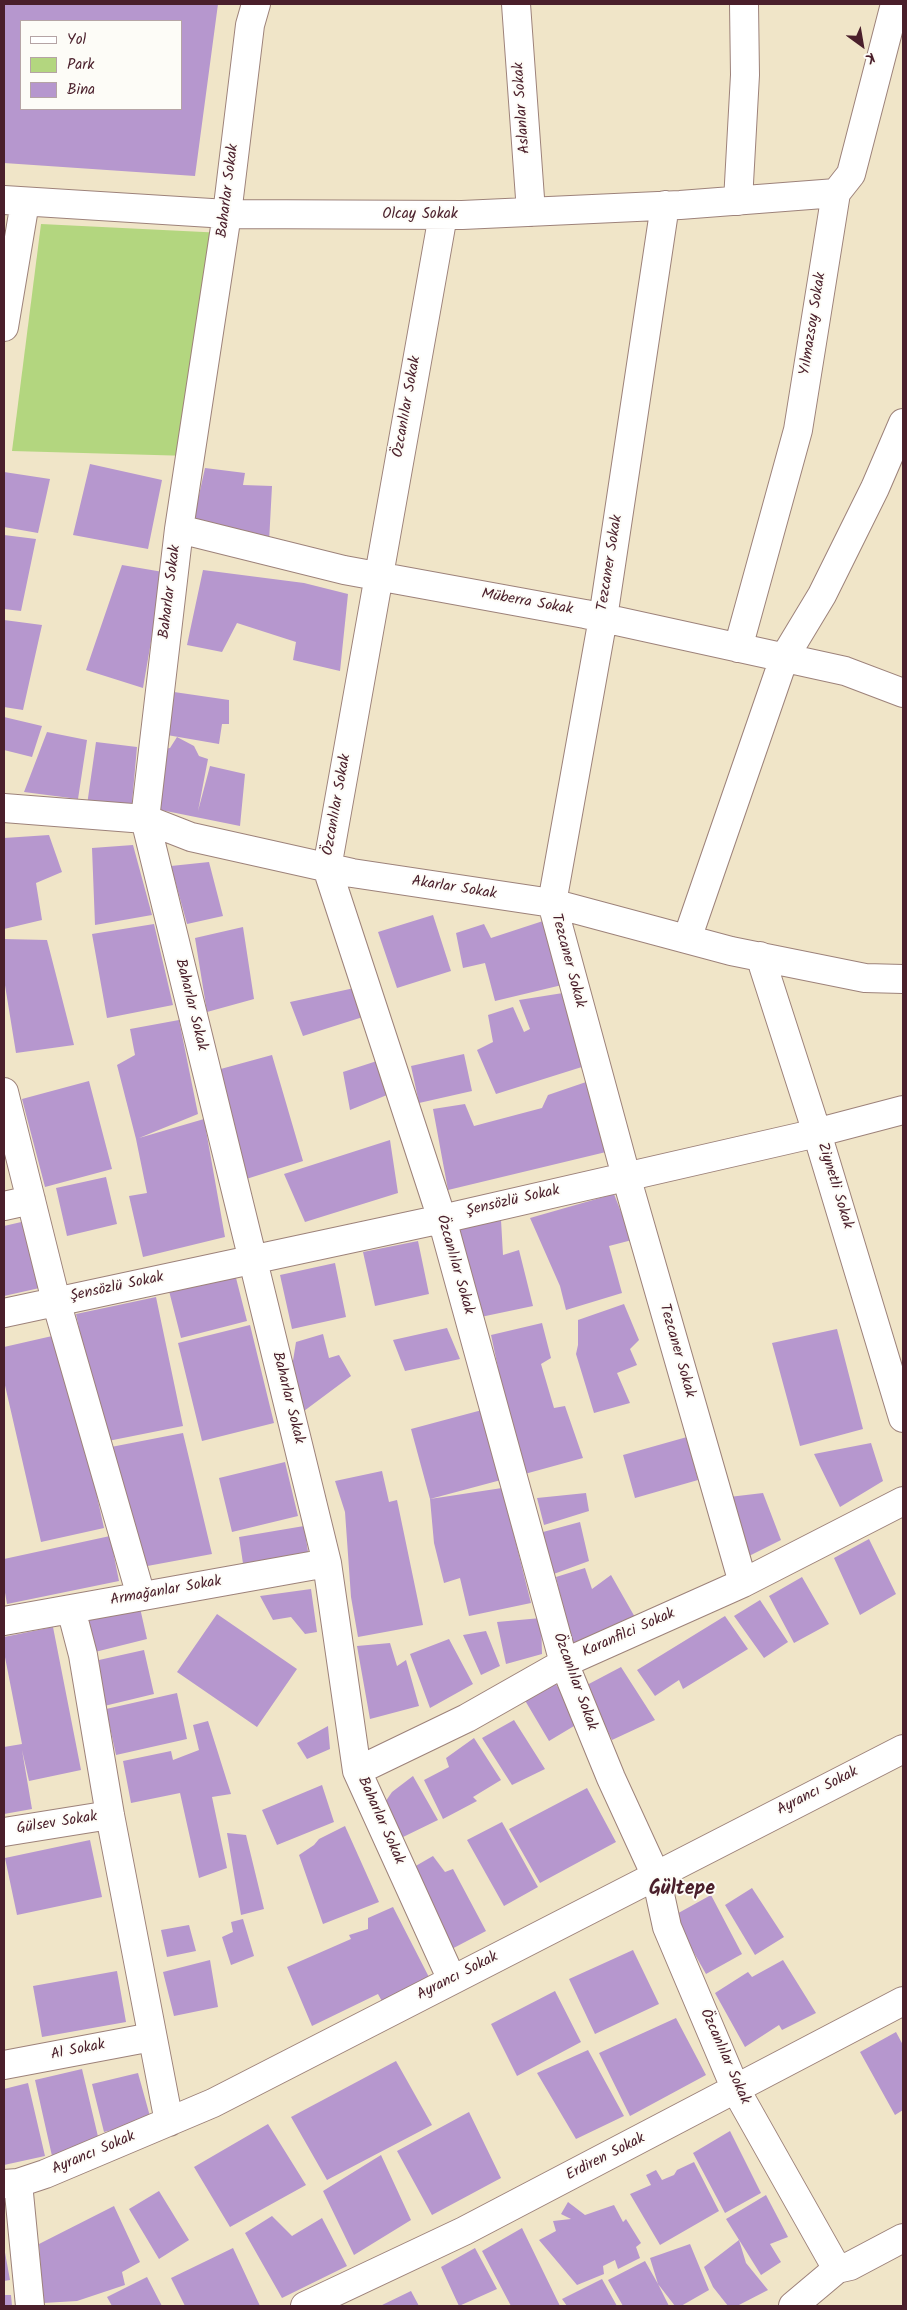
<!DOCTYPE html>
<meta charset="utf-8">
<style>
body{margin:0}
#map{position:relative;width:907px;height:2310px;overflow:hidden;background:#f0e5c8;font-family:Kalam,sans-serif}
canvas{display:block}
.frame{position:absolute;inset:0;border:5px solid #4a1f2b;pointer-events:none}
.legend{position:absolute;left:20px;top:20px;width:162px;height:90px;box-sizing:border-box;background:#fdfcf7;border:1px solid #b5a4a5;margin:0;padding:6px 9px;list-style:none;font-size:15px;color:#4a1f2b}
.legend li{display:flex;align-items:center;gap:10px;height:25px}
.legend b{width:25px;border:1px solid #b5a4a5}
.north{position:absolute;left:837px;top:20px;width:50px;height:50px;-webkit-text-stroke:4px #fdfcf7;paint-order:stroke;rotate:148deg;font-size:14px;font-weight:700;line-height:20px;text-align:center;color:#4a1f2b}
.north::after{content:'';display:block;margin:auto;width:18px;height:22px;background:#4a1f2b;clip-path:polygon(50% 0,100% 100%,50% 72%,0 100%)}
</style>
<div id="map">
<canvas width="907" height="2310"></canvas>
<div class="frame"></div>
<ul class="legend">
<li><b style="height:6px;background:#fff"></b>Yol</li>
<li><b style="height:14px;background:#b3d67f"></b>Park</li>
<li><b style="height:14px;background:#b697ce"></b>Bina</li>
</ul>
<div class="north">K</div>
</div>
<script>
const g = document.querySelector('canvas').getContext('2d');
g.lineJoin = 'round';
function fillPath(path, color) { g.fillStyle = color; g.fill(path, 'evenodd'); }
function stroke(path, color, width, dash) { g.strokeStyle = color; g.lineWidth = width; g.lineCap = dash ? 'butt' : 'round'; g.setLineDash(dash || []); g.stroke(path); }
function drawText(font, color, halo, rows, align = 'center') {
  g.font = font + ' Kalam,sans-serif'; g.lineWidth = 4; g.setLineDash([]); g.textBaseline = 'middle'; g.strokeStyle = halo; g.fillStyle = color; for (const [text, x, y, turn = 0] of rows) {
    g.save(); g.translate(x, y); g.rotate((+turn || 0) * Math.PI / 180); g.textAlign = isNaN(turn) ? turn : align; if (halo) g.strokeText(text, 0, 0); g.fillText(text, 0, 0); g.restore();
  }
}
const green = new Path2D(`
 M 41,224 L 224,233 L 190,456 L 12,451 Z`);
const building = new Path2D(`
 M 4,4 L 218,4 L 195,176 L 4,163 ZM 21,21 L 181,21 L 181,109 L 21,109 Z
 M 90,464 L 162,480 L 148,549 L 73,535 Z
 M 205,468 L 245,473 L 243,485 L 272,486 L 269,542 L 192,527 Z
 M 4,472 L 50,479 L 38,533 L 4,527 Z
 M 4,535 L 36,539 L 21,611 L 4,609 Z
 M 122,565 L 163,572 L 143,688 L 86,670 Z
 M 203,570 L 304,583 L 348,594 L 340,671 L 293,660 L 296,642 L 237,623 L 222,652 L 187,645 Z
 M 4,620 L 42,625 L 23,710 L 4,707 Z
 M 174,692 L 229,700 L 229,724 L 222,724 L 219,744 L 167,735 Z
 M 4,717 L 42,726 L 32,757 L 4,750 Z
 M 47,732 L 87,740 L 78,799 L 24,792 Z
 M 177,737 L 194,746 L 199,756 L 208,759 L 198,811 L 210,766 L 245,774 L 240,826 L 156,809 L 164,749 L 170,748 Z
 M 96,742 L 137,747 L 131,814 L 87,805 Z
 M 49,835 L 62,872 L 36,883 L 42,920 L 4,929 L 4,838 Z
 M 133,845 L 152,915 L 95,925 L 92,848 Z
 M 209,862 L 223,916 L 187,924 L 171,866 Z
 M 433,915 L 451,971 L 397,988 L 378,932 Z
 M 543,921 L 562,985 L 495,1001 L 485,963 L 463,968 L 456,933 L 484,924 L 491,938 Z
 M 154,924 L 173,1005 L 107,1018 L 92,934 Z
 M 243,927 L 254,999 L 207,1012 L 195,938 Z
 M 4,939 L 47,940 L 74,1045 L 16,1053 L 4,979 Z
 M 359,987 L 366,1016 L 303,1036 L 290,1002 Z
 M 563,993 L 585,1066 L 496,1094 L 477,1050 L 493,1042 L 488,1015 L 513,1007 L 524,1032 L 530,1029 L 519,1000 Z
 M 179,1020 L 198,1114 L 139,1138 L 204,1119 L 225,1237 L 143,1257 L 129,1196 L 147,1193 L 136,1139 L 117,1065 L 135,1055 L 130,1029 Z
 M 464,1054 L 472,1091 L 419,1103 L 411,1066 Z
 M 272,1055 L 303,1161 L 240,1181 L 217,1070 Z
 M 380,1060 L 387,1095 L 350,1110 L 343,1072 Z
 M 89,1081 L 112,1169 L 45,1187 L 22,1099 Z
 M 589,1081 L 606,1152 L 448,1190 L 433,1109 L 465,1104 L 474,1126 L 542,1108 L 548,1095 Z
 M 390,1140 L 398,1193 L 305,1222 L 284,1174 Z
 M 106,1177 L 117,1224 L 67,1236 L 56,1188 Z
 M 614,1194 L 632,1240 L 609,1246 L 622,1293 L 566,1310 L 560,1286 L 530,1218 Z
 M 30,1220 L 44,1287 L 4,1296 L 4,1226 Z
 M 501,1220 L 503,1255 L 519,1250 L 533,1306 L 476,1318 L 454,1230 Z
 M 418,1241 L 429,1294 L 375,1306 L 363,1252 Z
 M 335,1263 L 346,1317 L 292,1329 L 280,1275 Z
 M 235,1274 L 247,1321 L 181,1338 L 169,1291 Z
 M 156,1297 L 183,1426 L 103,1442 L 76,1314 Z
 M 624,1304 L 639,1340 L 630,1349 L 637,1365 L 617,1373 L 630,1403 L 594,1413 L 576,1354 L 578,1345 L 578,1320 Z
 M 542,1323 L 551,1358 L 541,1364 L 554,1408 L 565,1406 L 583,1458 L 521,1475 L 491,1335 Z
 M 250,1325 L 274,1423 L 202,1441 L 178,1343 Z
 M 447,1328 L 460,1359 L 405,1371 L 393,1340 Z
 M 837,1329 L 863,1429 L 800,1446 L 772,1343 Z
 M 61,1334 L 104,1528 L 41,1542 L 4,1381 L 4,1347 Z
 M 323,1334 L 329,1358 L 339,1355 L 351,1376 L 304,1411 L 292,1367 L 296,1342 Z
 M 482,1410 L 501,1480 L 430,1499 L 502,1488 L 531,1603 L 469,1616 L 460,1578 L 444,1583 L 434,1543 L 430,1499 L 411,1429 Z
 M 183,1433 L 212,1554 L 142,1567 L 111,1447 Z
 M 687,1437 L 698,1480 L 635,1498 L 623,1455 Z
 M 871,1443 L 883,1481 L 840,1507 L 814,1454 Z
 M 285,1462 L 298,1516 L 232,1532 L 219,1478 Z
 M 382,1471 L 389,1502 L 397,1500 L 423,1625 L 358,1637 L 351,1597 L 345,1512 L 335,1481 Z
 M 586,1493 L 589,1511 L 544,1525 L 537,1498 Z
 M 763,1493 L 781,1540 L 747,1557 L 729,1497 Z
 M 580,1522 L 589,1561 L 551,1575 L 543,1532 Z
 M 304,1526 L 309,1558 L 244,1570 L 239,1537 Z
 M 110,1536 L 119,1581 L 7,1604 L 4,1587 L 4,1559 Z
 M 869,1539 L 896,1594 L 860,1615 L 834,1558 Z
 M 585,1568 L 592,1589 L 611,1575 L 636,1619 L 573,1651 L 556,1577 Z
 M 802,1577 L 829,1624 L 794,1643 L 769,1596 Z
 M 311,1589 L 317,1632 L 305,1634 L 291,1617 L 273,1620 L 260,1596 Z
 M 138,1599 L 147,1639 L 83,1655 L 73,1615 Z
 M 760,1600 L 788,1642 L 764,1658 L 734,1616 Z
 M 217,1614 L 297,1669 L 257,1727 L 177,1672 Z
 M 725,1616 L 748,1649 L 683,1689 L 679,1680 L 655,1696 L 637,1670 Z
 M 541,1618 L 542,1654 L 506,1664 L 497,1622 Z
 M 53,1627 L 81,1770 L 29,1781 L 22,1750 L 32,1809 L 4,1814 L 4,1747 L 22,1744 L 4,1652 L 4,1637 Z
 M 486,1631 L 500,1666 L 481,1675 L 463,1635 Z
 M 449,1639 L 473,1684 L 430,1708 L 410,1654 Z
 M 390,1643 L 397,1666 L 406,1660 L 419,1706 L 370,1719 L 357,1646 Z
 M 144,1650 L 154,1694 L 100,1707 L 90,1662 Z
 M 621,1667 L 655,1720 L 612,1740 L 585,1686 Z
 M 550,1674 L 579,1723 L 549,1741 L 520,1692 Z
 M 177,1693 L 187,1739 L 116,1755 L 106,1709 Z
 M 514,1720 L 545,1769 L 512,1785 L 482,1738 Z
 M 208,1721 L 231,1794 L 212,1797 L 227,1868 L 199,1878 L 180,1793 L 131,1803 L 123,1761 L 171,1751 L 173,1760 L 199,1750 L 193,1725 Z
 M 328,1726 L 330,1749 L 307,1759 L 297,1743 Z
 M 474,1738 L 501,1780 L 473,1797 L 477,1801 L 443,1819 L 424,1780 L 449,1767 L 446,1758 Z
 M 413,1776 L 438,1820 L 401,1838 L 381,1808 L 392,1792 Z
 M 322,1785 L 334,1822 L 277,1845 L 262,1810 Z
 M 587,1788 L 616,1842 L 540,1883 L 509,1829 Z
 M 502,1822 L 538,1887 L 504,1906 L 467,1840 Z
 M 345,1826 L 379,1902 L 323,1924 L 299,1855 L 314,1845 L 319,1839 Z
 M 227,1833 L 246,1835 L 264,1909 L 241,1915 Z
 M 90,1840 L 102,1897 L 17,1915 L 5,1858 Z
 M 433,1856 L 445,1872 L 453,1869 L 486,1931 L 446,1952 L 407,1871 Z
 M 752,1888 L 784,1937 L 755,1955 L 725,1905 Z
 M 711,1895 L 742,1954 L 706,1974 L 673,1916 Z
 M 393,1907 L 432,1983 L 384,2005 L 378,1994 L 312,2026 L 287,1967 L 351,1939 L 349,1935 L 368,1929 L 368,1918 Z
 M 243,1919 L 254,1956 L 231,1965 L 222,1937 L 233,1932 L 231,1922 Z
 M 189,1925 L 196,1951 L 167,1957 L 161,1930 Z
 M 633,1950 L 659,2004 L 595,2034 L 569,1979 Z
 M 210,1960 L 218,2007 L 174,2016 L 163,1972 Z
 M 783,1960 L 816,2013 L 782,2030 L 779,2025 L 745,2047 L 715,1993 L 748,1972 L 752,1977 Z
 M 117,1971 L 126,2022 L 42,2037 L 33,1986 Z
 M 555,1991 L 581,2042 L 517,2076 L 491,2024 Z
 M 676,2018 L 706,2075 L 630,2116 L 599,2053 Z
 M 896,2032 L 903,2045 L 903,2110 L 895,2115 L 860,2052 Z
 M 588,2050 L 624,2116 L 576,2139 L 537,2073 Z
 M 396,2061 L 432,2125 L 327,2180 L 291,2117 Z
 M 82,2069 L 100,2145 L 52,2156 L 35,2080 Z
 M 138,2073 L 151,2120 L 104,2132 L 92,2084 Z
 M 28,2083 L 45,2156 L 4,2165 L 4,2089 Z
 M 469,2112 L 501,2178 L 432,2215 L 397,2151 Z
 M 268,2124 L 306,2185 L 230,2227 L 194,2167 Z
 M 730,2131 L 761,2193 L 725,2213 L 693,2153 Z
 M 381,2155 L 411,2220 L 354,2255 L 323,2191 Z
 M 694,2162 L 719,2211 L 660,2245 L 630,2194 L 651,2185 L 646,2175 L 656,2170 L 662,2180 L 674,2175 L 677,2170 Z
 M 159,2191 L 189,2240 L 159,2259 L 129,2209 Z
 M 766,2195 L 788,2237 L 770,2244 L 781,2262 L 761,2275 L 726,2219 Z
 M 568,2202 L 585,2215 L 614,2205 L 623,2222 L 626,2219 L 641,2243 L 636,2247 L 640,2258 L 618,2269 L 615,2260 L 603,2266 L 604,2274 L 577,2285 L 539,2240 L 556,2231 L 553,2221 L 571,2219 L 561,2214 Z
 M 114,2206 L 140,2262 L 122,2272 L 125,2285 L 77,2301 L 43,2303 L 39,2244 Z
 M 272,2216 L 292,2236 L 322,2218 L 347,2266 L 282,2298 L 245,2233 Z
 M 522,2228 L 560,2306 L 511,2306 L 482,2251 Z
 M 739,2240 L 746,2263 L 768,2290 L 737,2306 L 728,2306 L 713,2287 L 704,2267 Z
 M 690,2244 L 709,2290 L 681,2306 L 675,2306 L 658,2284 L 650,2258 Z
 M 4,2247 L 10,2280 L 4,2281 Z
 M 233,2248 L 260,2306 L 185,2306 L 171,2278 Z
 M 475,2248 L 497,2289 L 459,2306 L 441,2267 Z
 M 645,2261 L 658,2284 L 669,2306 L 623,2306 L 608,2280 Z
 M 147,2277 L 162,2306 L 112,2306 L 107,2297 Z
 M 602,2279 L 617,2306 L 567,2306 L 562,2299 Z
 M 411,2291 L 419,2306 L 380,2306 Z
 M 4,2295 L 11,2295 L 12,2306 L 4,2306 Z`);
const minor = new Path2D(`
 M 256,4 L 250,25 L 227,214 L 179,529 L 145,819 L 327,1563 L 357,1771 L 452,1980
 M 516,4 L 531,212
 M 4,200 L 227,214 L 462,215 L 680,205 L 836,193
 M 738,201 L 745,75 L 744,4
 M 665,205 L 603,618 L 552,903 L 626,1176 L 743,1583
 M 443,215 L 327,868 L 442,1219 L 564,1663 L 611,1778 L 656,1876 L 667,1927 L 736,2090 L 837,2269
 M 4,327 L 25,202
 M 179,529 L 344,570 L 585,614 L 845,671 L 903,693
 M 738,648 L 798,430 L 836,193 L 851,174 L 895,4
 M 4,808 L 145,819 L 191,837 L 352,873 L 552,903 L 731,951 L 865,978 L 903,979
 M 687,939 L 784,658 L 822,595 L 875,488 L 903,423
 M 760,956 L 817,1133 L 903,1418
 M 4,1092 L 56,1301 L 141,1596
 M 4,1206 L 31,1200
 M 4,1313 L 442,1219 L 804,1136 L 903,1110
 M 71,1609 L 83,1655 L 110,1815 L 169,2122
 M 4,1621 L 327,1563
 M 357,1771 L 467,1718 L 564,1663 L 743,1583 L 903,1501
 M 4,1832 L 110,1815
 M 4,2065 L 152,2037
 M 18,2183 L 30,2306
 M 4,2184 L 18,2183 L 45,2174 L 213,2103 L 903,1749
 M 305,2306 L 464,2231 L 903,2001
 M 793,2306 L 837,2269 L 850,2266 L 903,2238`);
const streetNames = [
 ["Aslanlar Sokak",523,108,-94],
 ["Baharlar Sokak",229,191,-83],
 ["Olcay Sokak",420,215],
 ["Yılmazsoy Sokak",814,324,-81],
 ["Özcanlılar Sokak",408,407,-80],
 ["Tezcaner Sokak",611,563,-81],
 ["Baharlar Sokak",171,592,-83],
 ["Müberra Sokak",527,603,10],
 ["Özcanlılar Sokak",338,805,-80],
 ["Akarlar Sokak",454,889,9],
 ["Tezcaner Sokak",567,961,75],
 ["Baharlar Sokak",190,1005,76],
 ["Ziynetli Sokak",834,1186,73],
 ["Şensözlü Sokak",513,1202,-13],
 ["Özcanlılar Sokak",454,1265,74],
 ["Şensözlü Sokak",117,1288,-12],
 ["Tezcaner Sokak",676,1351,74],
 ["Baharlar Sokak",287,1398,76],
 ["Armağanlar Sokak",166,1592,-10],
 ["Karanfilci Sokak",629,1634,-24],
 ["Özcanlılar Sokak",574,1682,70],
 ["Ayrancı Sokak",818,1792,-27],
 ["Baharlar Sokak",380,1821,66],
 ["Gülsev Sokak",57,1824,-9],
 ["Ayrancı Sokak",458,1977,-27],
 ["Al Sokak",78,2051,-11],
 ["Özcanlılar Sokak",724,2057,66],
 ["Ayrancı Sokak",94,2154,-23],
 ["Erdiren Sokak",606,2158,-27]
];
const districtNames = [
 ["Gültepe",682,1891]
];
fillPath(green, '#b3d67f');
fillPath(building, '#b697ce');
stroke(minor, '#9d827a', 30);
stroke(minor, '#fff', 28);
drawText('15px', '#4a1f2b', '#fdfcf7', streetNames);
drawText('bold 20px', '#4a1f2b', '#fdfcf7', districtNames);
</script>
